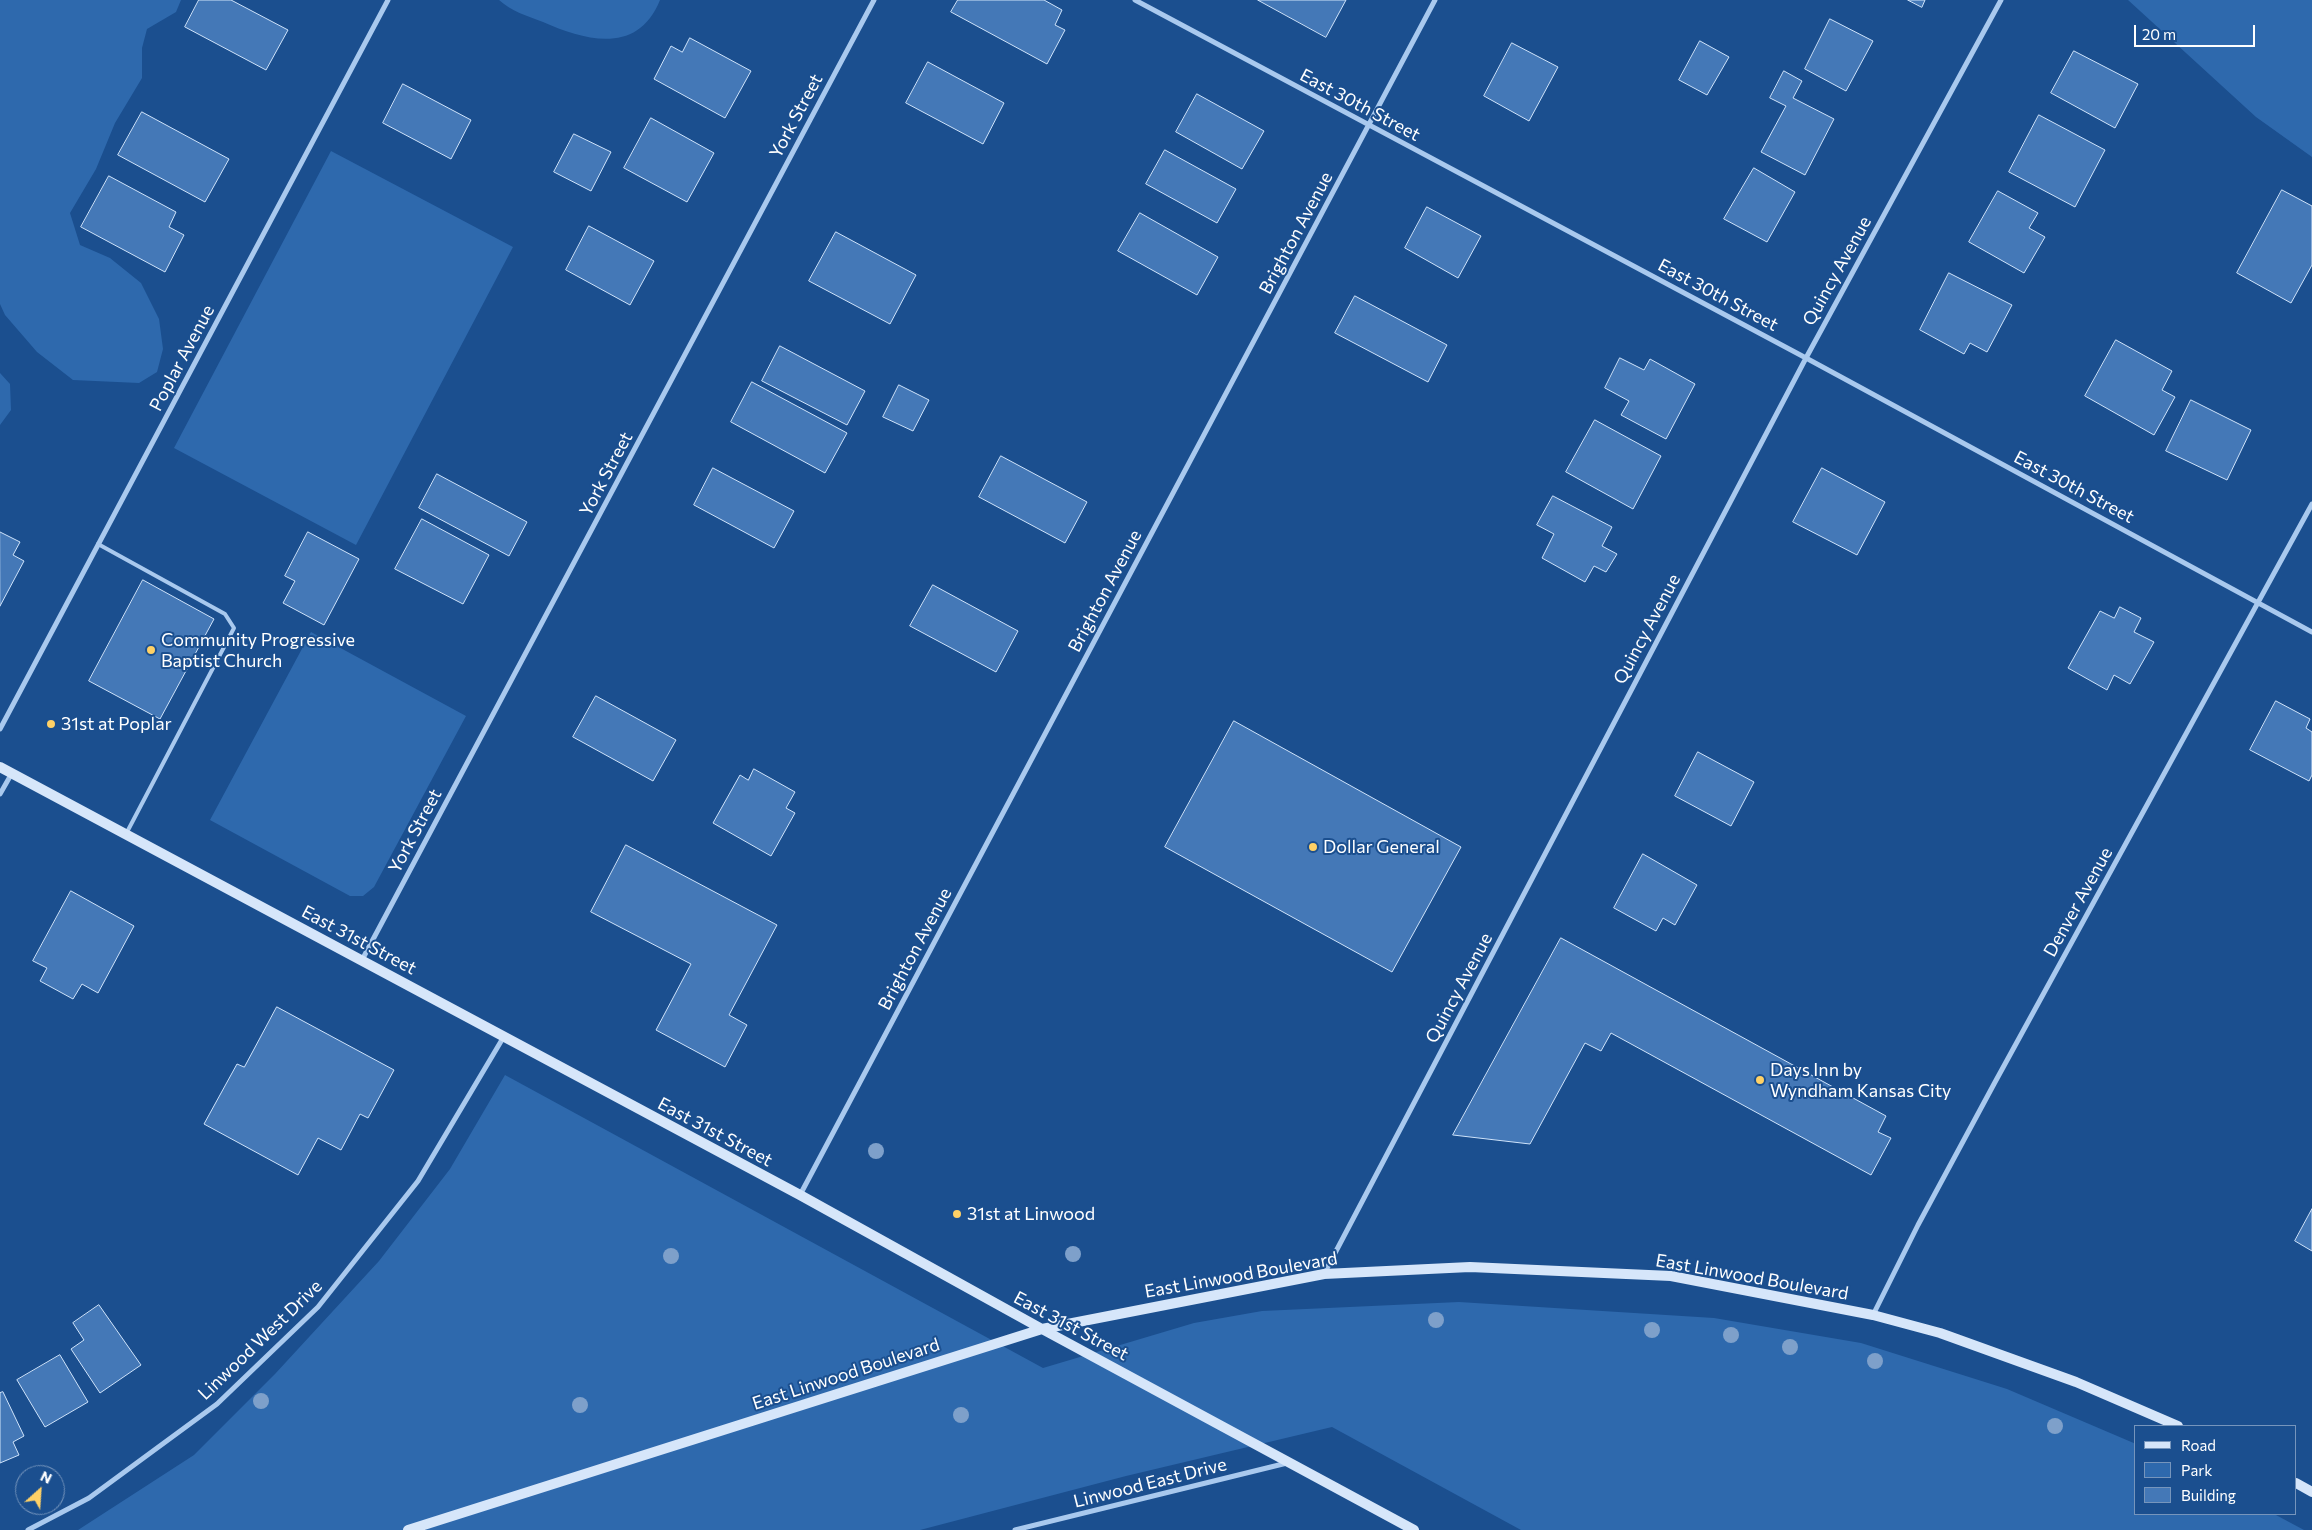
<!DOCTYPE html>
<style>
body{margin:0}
#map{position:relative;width:2312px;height:1530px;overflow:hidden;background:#1b4f8f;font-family:Commissioner,sans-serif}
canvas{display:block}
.legend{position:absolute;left:2134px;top:1425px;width:162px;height:90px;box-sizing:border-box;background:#1b4f8f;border:1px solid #7695bc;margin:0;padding:6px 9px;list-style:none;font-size:15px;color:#fff}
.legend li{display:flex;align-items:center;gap:10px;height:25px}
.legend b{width:25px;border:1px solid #7695bc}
.north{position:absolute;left:15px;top:1465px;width:50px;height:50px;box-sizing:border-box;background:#1b4f8f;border:1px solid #7695bc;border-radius:50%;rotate:26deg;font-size:14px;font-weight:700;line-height:20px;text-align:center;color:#fff}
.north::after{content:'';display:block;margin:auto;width:18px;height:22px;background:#ffd166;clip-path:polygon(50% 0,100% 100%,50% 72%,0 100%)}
.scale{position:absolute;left:2134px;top:25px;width:121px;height:22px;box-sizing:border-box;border:2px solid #fff;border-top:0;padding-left:6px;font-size:15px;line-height:18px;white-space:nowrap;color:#fff;-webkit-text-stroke:4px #1b4f8f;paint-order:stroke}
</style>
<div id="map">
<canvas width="2312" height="1530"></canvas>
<ul class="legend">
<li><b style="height:6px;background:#d6e6fa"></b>Road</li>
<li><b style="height:14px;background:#2e69ad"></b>Park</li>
<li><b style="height:14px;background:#4478b7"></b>Building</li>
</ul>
<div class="north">N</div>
<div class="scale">20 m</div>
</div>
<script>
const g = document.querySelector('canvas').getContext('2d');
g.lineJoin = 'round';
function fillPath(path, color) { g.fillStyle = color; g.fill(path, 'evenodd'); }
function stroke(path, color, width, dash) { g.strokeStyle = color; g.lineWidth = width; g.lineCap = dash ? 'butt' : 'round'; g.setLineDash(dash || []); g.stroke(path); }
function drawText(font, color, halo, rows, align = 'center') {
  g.font = font + ' Commissioner,sans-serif'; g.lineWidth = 4; g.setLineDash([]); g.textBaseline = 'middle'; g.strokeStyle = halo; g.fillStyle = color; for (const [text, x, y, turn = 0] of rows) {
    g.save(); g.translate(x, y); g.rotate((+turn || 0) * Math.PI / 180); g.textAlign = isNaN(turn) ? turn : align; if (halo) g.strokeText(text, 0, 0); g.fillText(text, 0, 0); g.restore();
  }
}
const green = new Path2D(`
 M 0,0 L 181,0 L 176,12 L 147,29 L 142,48 L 142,78 L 115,123 L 96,169 L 70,213 L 80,245 L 110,258 L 141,283 L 159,319 L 163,349 L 157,372 L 139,383 L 73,380 L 37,352 L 5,315 L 0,304 Z
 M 499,0 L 660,0 C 638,55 586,41 543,22 C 527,16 511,11 499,0 Z
 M 2128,0 L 2312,0 L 2312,157 L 2256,117 Z
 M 331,151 L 513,247 L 356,545 L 174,448 Z
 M 0,373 L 10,384 L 11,410 L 0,425 Z
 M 311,632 L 466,716 L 374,887 L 363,896 L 350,896 L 210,820 Z
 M 505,1075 L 1043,1368 L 1194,1323 L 1262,1311 L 1459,1302 L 1714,1318 L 1861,1343 L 2007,1389 L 2136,1444 L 2136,1514 L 2274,1514 L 2304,1530 L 1521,1530 L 1332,1427 L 1126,1476 L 920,1530 L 78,1530 L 194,1455 L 275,1374 L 379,1261 L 450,1169 Z`);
const building = new Path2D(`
 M 199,0 L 231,0 L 288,30 L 266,70 L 185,27 Z
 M 958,0 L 1044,0 L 1062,10 L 1055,25 L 1065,30 L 1047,64 L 951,12 Z
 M 1258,0 L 1346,0 L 1326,37 Z
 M 1908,0 L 1925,0 L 1922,7 Z
 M 1830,19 L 1873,41 L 1846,91 L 1805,69 Z
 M 690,38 L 751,71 L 725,118 L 654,79 L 671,46 L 682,52 Z
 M 1700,41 L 1729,57 L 1707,95 L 1679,80 Z
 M 1512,43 L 1558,67 L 1529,121 L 1484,96 Z
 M 2074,51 L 2138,84 L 2115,128 L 2051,93 Z
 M 928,62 L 1004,103 L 983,144 L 906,103 Z
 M 1784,71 L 1802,81 L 1793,98 L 1834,119 L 1805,175 L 1761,152 L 1786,106 L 1770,98 Z
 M 403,84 L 471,120 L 451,159 L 383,123 Z
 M 1197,94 L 1264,131 L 1242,169 L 1176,132 Z
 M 142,112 L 229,159 L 205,202 L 118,155 Z
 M 2039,115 L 2105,150 L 2075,207 L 2009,172 Z
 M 651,118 L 714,153 L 687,202 L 624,168 Z
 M 574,134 L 611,152 L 591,191 L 554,172 Z
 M 1165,150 L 1236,189 L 1217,223 L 1146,184 Z
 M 1754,168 L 1795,192 L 1767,242 L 1724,219 Z
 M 109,176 L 176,212 L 169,227 L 184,235 L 165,272 L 81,227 Z
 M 2282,190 L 2312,206 L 2312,265 L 2291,303 L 2237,273 Z
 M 1998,191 L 2038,213 L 2029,228 L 2045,237 L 2024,273 L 1969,242 Z
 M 1427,207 L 1481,236 L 1458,278 L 1405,248 Z
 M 1140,213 L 1218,257 L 1197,295 L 1118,251 Z
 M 589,226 L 654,261 L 630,305 L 566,270 Z
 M 836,232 L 916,275 L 890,324 L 809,281 Z
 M 1949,273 L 2012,305 L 1987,352 L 1970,343 L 1964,354 L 1920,330 Z
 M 1355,296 L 1447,345 L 1428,382 L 1335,333 Z
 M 2116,340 L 2172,371 L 2162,390 L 2175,397 L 2154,435 L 2085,396 Z
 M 780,346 L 865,391 L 847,425 L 762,381 Z
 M 1620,358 L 1644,370 L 1650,359 L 1695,384 L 1666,439 L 1621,415 L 1629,401 L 1605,388 Z
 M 752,382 L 847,433 L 825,473 L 731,422 Z
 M 899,385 L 929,400 L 913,431 L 883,417 Z
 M 2191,400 L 2251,430 L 2227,480 L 2166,451 Z
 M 1595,420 L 1661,456 L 1633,509 L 1566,472 Z
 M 1001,456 L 1087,502 L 1065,543 L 979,497 Z
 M 713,468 L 794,511 L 774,548 L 694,505 Z
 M 1822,468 L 1885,502 L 1857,555 L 1793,522 Z
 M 437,474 L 527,522 L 509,556 L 419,508 Z
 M 1553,496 L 1612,527 L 1602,546 L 1617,554 L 1606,572 L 1594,566 L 1585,582 L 1542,558 L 1554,534 L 1537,525 Z
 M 422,519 L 489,555 L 463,604 L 395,569 Z
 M 0,532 L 20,542 L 13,555 L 24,561 L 0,606 Z
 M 308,532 L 359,559 L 324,625 L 283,603 L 295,581 L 285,576 Z
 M 143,580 L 214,619 L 160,719 L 89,681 Z
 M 933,585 L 1018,631 L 996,672 L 910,626 Z
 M 2120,607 L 2141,618 L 2134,632 L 2154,642 L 2130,684 L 2114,675 L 2107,690 L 2068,668 L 2100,611 L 2114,618 Z
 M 596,696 L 676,740 L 653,781 L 573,737 Z
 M 2276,701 L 2310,719 L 2306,728 L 2312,732 L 2312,775 L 2309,781 L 2250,750 Z
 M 1234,721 L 1461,847 L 1392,972 L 1165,847 Z
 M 1698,752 L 1754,782 L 1731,826 L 1675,796 Z
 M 754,769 L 795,792 L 786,808 L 795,813 L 771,856 L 713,823 L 740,775 L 748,780 Z
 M 626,845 L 777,925 L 729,1015 L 747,1025 L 725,1067 L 656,1030 L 691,964 L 591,912 Z
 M 1643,854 L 1697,885 L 1675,925 L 1663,918 L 1656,931 L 1614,908 Z
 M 71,891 L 134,926 L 98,993 L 82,984 L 73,999 L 40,981 L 47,968 L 33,961 Z
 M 1561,938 L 1886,1116 L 1878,1132 L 1891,1138 L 1871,1175 L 1611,1033 L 1601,1051 L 1585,1043 L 1530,1144 L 1453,1135 Z
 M 277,1007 L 394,1070 L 368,1118 L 360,1114 L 341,1150 L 318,1138 L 298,1175 L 204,1124 L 237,1064 L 244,1067 Z
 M 2312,1209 L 2312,1251 L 2295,1241 Z
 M 99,1305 L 141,1365 L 100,1393 L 71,1349 L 84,1340 L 73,1323 Z
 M 60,1355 L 88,1402 L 45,1427 L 17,1380 Z
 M 3,1392 L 24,1436 L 13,1442 L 19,1455 L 0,1463 L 0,1393 Z`);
const service = new Path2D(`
 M 98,544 L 225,614 L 234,628 L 126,834`);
const minor = new Path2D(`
 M 1135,0 L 1806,358 L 2312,632
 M 0,729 L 388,0
 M 0,794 L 12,773
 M 362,960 L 874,0
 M 800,1195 L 1435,0
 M 1324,1274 L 1806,358 L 2001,0
 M 1873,1315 L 1918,1225 L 1994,1084 L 2312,504
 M 28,1530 L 89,1498 L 217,1404 L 318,1307 L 418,1181 L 503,1038
 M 1015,1530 L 1287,1463`);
const secondary = new Path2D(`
 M 0,767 L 800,1195 L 1042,1329 L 1414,1530
 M 2296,1483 L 2312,1492
 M 408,1530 L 1042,1329 L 1324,1274 L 1470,1267 L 1671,1276 L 1873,1315 L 1940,1333 L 2076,1382 L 2178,1426`);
const trees = [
 [876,1151],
 [1073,1254],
 [671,1256],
 [1436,1320],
 [1652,1330],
 [1731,1335],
 [1790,1347],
 [1875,1361],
 [261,1401],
 [580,1405],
 [961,1415],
 [2055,1426]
];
const markers = [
 [151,650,5,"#ffd166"],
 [51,724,5,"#ffd166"],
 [1313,847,5,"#ffd166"],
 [1760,1080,5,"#ffd166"],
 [957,1214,5,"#ffd166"]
];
const streetNames = [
 ["East 30th Street",1360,105,28],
 ["York Street",796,116,-62],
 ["Brighton Avenue",1296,233,-62],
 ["Quincy Avenue",1837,271,-61],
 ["East 30th Street",1718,295,28],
 ["Poplar Avenue",182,358,-62],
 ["York Street",606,474,-62],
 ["East 30th Street",2074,487,28],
 ["Brighton Avenue",1105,591,-62],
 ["Quincy Avenue",1647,629,-62],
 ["York Street",415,831,-62],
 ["Denver Avenue",2078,902,-61],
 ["East 31st Street",359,940,28],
 ["Brighton Avenue",915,949,-62],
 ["Quincy Avenue",1459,988,-62],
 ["East 31st Street",715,1132,28],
 ["East Linwood Boulevard",1241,1275,-10],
 ["East Linwood Boulevard",1752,1277,10],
 ["East 31st Street",1071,1326,28],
 ["Linwood West Drive",260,1340,-44],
 ["East Linwood Boulevard",846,1374,-18],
 ["Linwood East Drive",1150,1483,-14]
];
const poiNames = [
 ["Community Progressive",161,640],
 ["Baptist Church",161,661],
 ["31st at Poplar",61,724],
 ["Dollar General",1323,847],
 ["Days Inn by",1770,1070],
 ["Wyndham Kansas City",1770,1091],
 ["31st at Linwood",967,1214]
];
fillPath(green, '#2e69ad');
fillPath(building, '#4478b7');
stroke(building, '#cfe3fa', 1);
stroke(service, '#a9c9ee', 4);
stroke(minor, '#a9c9ee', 5);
stroke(secondary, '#d6e6fa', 10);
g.fillStyle = '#7ea0ca';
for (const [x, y] of trees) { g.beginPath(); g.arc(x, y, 8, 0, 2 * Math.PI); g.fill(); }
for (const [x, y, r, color] of markers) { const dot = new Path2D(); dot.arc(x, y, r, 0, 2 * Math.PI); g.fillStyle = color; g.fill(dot); stroke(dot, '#1b4f8f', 2); }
drawText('18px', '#fff', '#1b4f8f', streetNames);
drawText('18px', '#fff', '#1b4f8f', poiNames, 'left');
</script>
